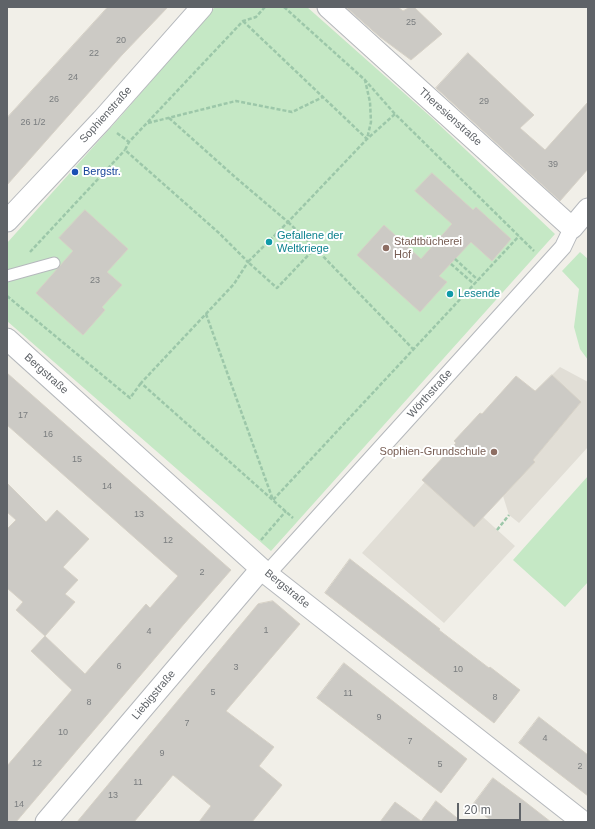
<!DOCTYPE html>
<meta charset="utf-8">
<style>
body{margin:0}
#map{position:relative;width:595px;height:829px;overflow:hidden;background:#f1efe8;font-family:Arial,sans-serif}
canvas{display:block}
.frame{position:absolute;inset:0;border:8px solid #5f6368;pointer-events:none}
.scale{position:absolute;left:457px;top:803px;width:64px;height:18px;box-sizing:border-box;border:2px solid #5f6368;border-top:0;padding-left:5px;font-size:12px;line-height:14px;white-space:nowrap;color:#5f6368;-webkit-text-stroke:3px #fff;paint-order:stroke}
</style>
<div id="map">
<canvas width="595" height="829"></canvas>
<div class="frame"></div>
<div class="scale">20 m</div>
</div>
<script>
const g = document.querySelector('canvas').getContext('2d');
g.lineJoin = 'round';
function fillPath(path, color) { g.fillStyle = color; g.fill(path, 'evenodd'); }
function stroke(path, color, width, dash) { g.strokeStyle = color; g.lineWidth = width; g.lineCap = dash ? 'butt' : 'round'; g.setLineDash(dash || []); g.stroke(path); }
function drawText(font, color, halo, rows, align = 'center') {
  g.font = font + ' Arial,sans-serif'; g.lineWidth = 4; g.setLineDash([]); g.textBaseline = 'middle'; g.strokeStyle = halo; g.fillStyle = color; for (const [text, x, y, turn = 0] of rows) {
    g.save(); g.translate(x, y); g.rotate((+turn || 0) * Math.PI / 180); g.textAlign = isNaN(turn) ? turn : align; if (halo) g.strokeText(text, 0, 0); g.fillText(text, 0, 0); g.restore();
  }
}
const education = new Path2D(`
 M 560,367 L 588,382 L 588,441 L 587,443 L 588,447 L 519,523 L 509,515 L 503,496 L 535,462 L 533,460 L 580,403 L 552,375 Z
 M 425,482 L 474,527 L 483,517 L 515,546 L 444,623 L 362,553 Z`);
const green = new Path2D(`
 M 215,7 L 307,7 L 431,117 L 555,234 L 271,551 L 7,321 L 7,243 L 121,116 Z
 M 580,252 L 588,259 L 588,360 L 580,349 L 574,327 L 579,289 L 562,271 Z
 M 588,476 L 588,582 L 565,607 L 513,560 Z`);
const building = new Path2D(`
 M 108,7 L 168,7 L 122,55 L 7,185 L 7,118 Z
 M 346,7 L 398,7 L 403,11 L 410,7 L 414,7 L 442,34 L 411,60 L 380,37 Z
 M 468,53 L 534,115 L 520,128 L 545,150 L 588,102 L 588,169 L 560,201 L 436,88 Z
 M 432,173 L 473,210 L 476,207 L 511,239 L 492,261 L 471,242 L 439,276 L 447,282 L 420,312 L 357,255 L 384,225 L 421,259 L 452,224 L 415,191 Z
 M 85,210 L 128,249 L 107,272 L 122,285 L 102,307 L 105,310 L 83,335 L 36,293 L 73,251 L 59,238 Z
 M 7,373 L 231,570 L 184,624 L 16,822 L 7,822 L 7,766 L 72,690 L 31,651 L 45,636 L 85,674 L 146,604 L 150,608 L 178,576 L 7,425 Z
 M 552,375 L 581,402 L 533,460 L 535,462 L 474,527 L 422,480 L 456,443 L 454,441 L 480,413 L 482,414 L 516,376 L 535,391 Z
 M 7,483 L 46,522 L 57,510 L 89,539 L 63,567 L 78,580 L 65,594 L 75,602 L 45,636 L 16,610 L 23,602 L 7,588 L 7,529 L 16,520 L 7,512 Z
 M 350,559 L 440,629 L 439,630 L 489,668 L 490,667 L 520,690 L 494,723 L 325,593 Z
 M 273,601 L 300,624 L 226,711 L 274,747 L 259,766 L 282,785 L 252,822 L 199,822 L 211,806 L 173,775 L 134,822 L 77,822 L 258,604 Z
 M 344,663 L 467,759 L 441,793 L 317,698 Z
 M 539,717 L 588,755 L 588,796 L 519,743 Z
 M 493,778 L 524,801 L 551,822 L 493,822 L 472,806 Z
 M 436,801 L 462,822 L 380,822 L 395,802 L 421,821 Z`);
const path = new Path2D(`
 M 265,7 L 256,17 L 243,21 L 129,142 L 125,150 L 219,233 L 248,262 L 234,284 L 141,383 L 293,518
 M 284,7 L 365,80 L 395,114 L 534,251
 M 243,21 L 367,139 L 371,122 L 370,102 L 365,80
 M 169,118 L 235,177 L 288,222 L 367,139 L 395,114
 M 148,123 L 236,101 L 292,112 L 323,97
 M 117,133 L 129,142
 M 288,222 L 315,248 L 277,288 L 248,262 Z
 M 315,248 L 413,349
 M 30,252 L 125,150
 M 455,259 L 478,280
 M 451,264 L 474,284
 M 7,296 L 130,398 L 141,383
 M 206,314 L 273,500 L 519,236
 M 497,530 L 509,515
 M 261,540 L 286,511`);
const service = new Path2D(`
 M 7,276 L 54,263`);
const pedestrian = new Path2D(`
 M 267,574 L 563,247 L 572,228`);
const minor = new Path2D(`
 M 328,7 L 572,228 L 588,209
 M 7,221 L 102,120 L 202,7
 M 7,339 L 267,574 L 583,822
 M 46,822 L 261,569`);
const markers = [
 [75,172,4,"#1a4fb4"],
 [269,242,4,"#0f9aa8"],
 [386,248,4,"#8d6e63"],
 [450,294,4,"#0f9aa8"],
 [494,452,4,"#8d6e63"]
];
const numberNames = [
 ["25",411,23],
 ["20",121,41],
 ["22",94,54],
 ["24",73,78],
 ["26",54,100],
 ["29",484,102],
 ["26 1/2",33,123],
 ["39",553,165],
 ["23",95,281],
 ["17",23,416],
 ["16",48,435],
 ["15",77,460],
 ["14",107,487],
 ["13",139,515],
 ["12",168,541],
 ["2",202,573],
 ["1",266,631],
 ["4",149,632],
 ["6",119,667],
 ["3",236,668],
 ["10",458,670],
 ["5",213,693],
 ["11",348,694],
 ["8",495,698],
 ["8",89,703],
 ["9",379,718],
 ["7",187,724],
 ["10",63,733],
 ["4",545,739],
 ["7",410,742],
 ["9",162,754],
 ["12",37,764],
 ["5",440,765],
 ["2",580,767],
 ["11",138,783],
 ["13",113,796],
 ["14",19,805]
];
const streetNames = [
 ["Sophienstraße",106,115,-48],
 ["Theresienstraße",450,117,42],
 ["Bergstraße",46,374,42],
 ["Wörthstraße",430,394,-48],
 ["Bergstraße",287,589,39],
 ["Liebigstraße",154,695,-50]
];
const transitNames = [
 ["Bergstr.",83,172]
];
const cultureNames = [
 ["Gefallene der",277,236],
 ["Weltkriege",277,249],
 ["Lesende",458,294]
];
const educationNames = [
 ["Stadtbücherei",394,242],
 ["Hof",394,255],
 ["Sophien-Grundschule",486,452,"right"]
];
fillPath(education, '#e1ded6');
fillPath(green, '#c5e8c5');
fillPath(building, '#cccac5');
stroke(building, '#d6d1c6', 1);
stroke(service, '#b5b8bc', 13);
stroke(pedestrian, '#b5b8bc', 18);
stroke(minor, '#b5b8bc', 23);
stroke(path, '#9cc7a9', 2.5, [4, 2]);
stroke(service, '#fff', 11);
stroke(pedestrian, '#fff', 16);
stroke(minor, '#fff', 21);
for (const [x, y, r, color] of markers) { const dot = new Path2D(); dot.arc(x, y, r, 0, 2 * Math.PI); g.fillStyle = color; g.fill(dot); stroke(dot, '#fff', 1.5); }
drawText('9px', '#7a7d7f', null, numberNames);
drawText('11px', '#5f6368', '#fff', streetNames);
drawText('11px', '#164399', '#fff', transitNames, 'left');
drawText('11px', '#0d838f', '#fff', cultureNames, 'left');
drawText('11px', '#785e54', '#fff', educationNames, 'left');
</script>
